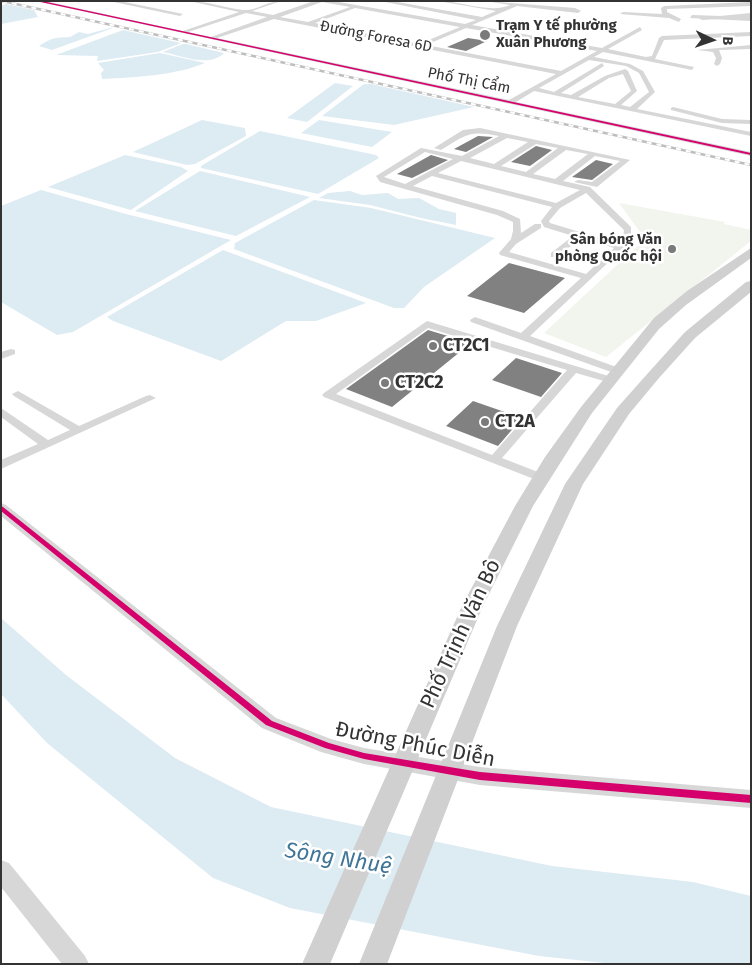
<!DOCTYPE html>
<meta charset="utf-8">
<style>
body{margin:0}
#map{position:relative;width:752px;height:965px;overflow:hidden;background:#fff;font-family:"Fira Sans",sans-serif}
canvas{display:block}
.frame{position:absolute;inset:0;border:2px solid #333;pointer-events:none}
.north{position:absolute;left:687px;top:15px;width:50px;height:50px;-webkit-text-stroke:4px #fff;paint-order:stroke;rotate:93deg;font-size:14px;font-weight:700;line-height:20px;text-align:center;color:#333}
.north::after{content:'';display:block;margin:auto;width:18px;height:22px;background:#333;clip-path:polygon(50% 0,100% 100%,50% 72%,0 100%)}
</style>
<div id="map">
<canvas width="752" height="965"></canvas>
<div class="frame"></div>
<div class="north">B</div>
</div>
<script>
const g = document.querySelector('canvas').getContext('2d');
g.lineJoin = 'round';
function fillPath(path, color) { g.fillStyle = color; g.fill(path, 'evenodd'); }
function stroke(path, color, width, dash) { g.strokeStyle = color; g.lineWidth = width; g.lineCap = dash ? 'butt' : 'round'; g.setLineDash(dash || []); g.stroke(path); }
function drawText(font, color, halo, rows, align = 'center') {
  g.font = font + ' "Fira Sans",sans-serif'; g.lineWidth = 5; g.setLineDash([]); g.textBaseline = 'middle'; g.strokeStyle = halo; g.fillStyle = color; for (const [text, x, y, turn = 0] of rows) {
    g.save(); g.translate(x, y); g.rotate((+turn || 0) * Math.PI / 180); g.textAlign = isNaN(turn) ? turn : align; if (halo) g.strokeText(text, 0, 0); g.fillText(text, 0, 0); g.restore();
  }
}
const green = new Path2D(`
 M 619,203 L 725,222 L 724,224 L 751,230 L 751,241 L 606,357 L 544,333 L 645,239 Z`);
const water = new Path2D(`
 M 6,4 L 34,10 L 38,17 L 1,24 L 1,6 Z
 M 110,28 L 113,28 L 52,50 L 39,46 C 53,37 54,38 70,37 L 79,32 L 88,34 Z
 M 123,30 L 181,43 L 158,52 L 97,61 L 98,56 L 56,55 Z
 M 183,44 L 186,44 L 224,53 C 209,68 182,56 163,52 Z
 M 160,53 L 205,63 C 173,76 136,77 102,79 L 101,73 L 104,70 L 98,63 Z
 M 335,83 L 353,86 L 307,122 L 287,118 Z
 M 364,84 L 371,84 L 474,107 L 394,125 L 322,116 Z
 M 202,120 L 245,128 L 246,136 L 195,164 L 187,165 L 133,152 Z
 M 319,120 L 392,132 L 372,147 L 301,133 Z
 M 260,131 L 376,155 L 379,158 L 318,194 L 201,168 L 201,166 Z
 M 125,155 L 181,167 L 188,171 L 131,210 L 48,187 Z
 M 200,171 L 310,197 L 236,236 L 135,211 Z
 M 41,190 L 126,214 L 231,240 L 73,332 L 57,335 L 1,302 L 1,206 Z
 M 350,191 L 362,195 L 388,193 L 398,199 L 419,198 L 439,209 L 456,213 L 456,225 L 421,218 L 370,205 L 319,198 L 328,193 Z
 M 314,200 L 371,208 L 495,238 L 424,287 L 404,308 L 394,308 L 234,249 L 235,243 Z
 M 223,250 L 366,303 L 316,321 L 286,321 L 221,361 L 113,321 L 107,317 Z
 M 1,618 L 66,675 L 175,758 L 271,807 L 552,866 L 693,882 L 751,896 L 751,964 L 614,964 L 539,956 L 290,908 L 213,878 L 47,743 L 1,694 Z`);
const building = new Path2D(`
 M 468,38 L 487,41 L 466,51 L 447,47 Z
 M 478,136 L 493,137 L 466,152 L 454,149 Z
 M 536,146 L 552,150 L 530,166 L 511,162 Z
 M 431,155 L 448,160 L 412,178 L 397,174 Z
 M 596,160 L 613,164 L 592,180 L 572,177 Z
 M 509,263 L 565,278 L 524,313 L 467,296 Z
 M 428,330 L 471,343 L 392,407 L 346,389 Z
 M 516,358 L 562,373 L 541,397 L 492,380 Z
 M 473,401 L 522,418 L 498,446 L 446,426 Z`);
const minor = new Path2D(`
 M 35,1 L 45,1 L 183,31 L 239,12 L 189,1 C 207,1 225,8 243,10 C 256,11 268,1 281,1 L 252,11 L 273,15 L 314,1 L 333,1 L 465,24 L 476,20 L 380,1 L 392,1 L 482,17 L 496,11 L 438,1 C 461,1 490,14 510,5 L 485,1 L 575,8 L 581,11 L 578,13 L 517,6 L 472,25 L 602,48 L 640,27 L 642,30 L 608,49 L 646,57 L 652,56 L 659,38 L 662,36 L 751,32 L 751,36 L 664,40 L 655,59 L 694,67 L 692,70 L 603,52 L 594,57 L 630,64 L 643,71 L 655,92 L 637,109 L 751,132 L 751,136 L 534,91 L 516,102 L 751,152 L 751,156 ZM 322,2 L 350,7 L 308,22 L 280,17 ZM 355,8 L 460,27 L 419,44 L 315,23 ZM 246,13 L 267,17 L 211,37 L 188,32 ZM 274,19 L 556,74 L 509,100 L 217,38 ZM 466,28 L 597,51 L 561,71 L 426,45 ZM 589,60 L 626,66 L 639,73 L 649,92 L 630,107 L 621,105 L 637,91 L 628,71 L 625,69 L 605,76 L 571,95 L 561,93 L 604,66 L 602,63 L 554,92 L 539,88 ZM 623,74 L 631,91 L 615,104 L 578,97 L 609,78 Z
 M 109,1 L 120,1 L 183,14 L 180,16 Z
 M 751,2 L 751,6 L 667,9 L 667,12 L 681,19 L 679,22 L 669,18 L 620,14 L 623,12 L 662,14 L 661,8 L 664,6 Z
 M 751,13 L 751,17 L 702,20 L 699,18 Z
 M 751,45 L 751,49 L 719,50 L 722,58 L 720,64 L 717,66 L 714,64 L 716,58 L 713,52 L 697,50 Z
 M 673,107 L 722,119 L 751,120 L 751,124 L 722,123 L 671,110 L 671,108 Z
 M 480,128 L 630,160 L 597,187 L 574,182 L 578,180 L 592,182 L 620,161 L 595,156 L 563,181 L 590,187 L 631,227 L 631,241 L 530,336 L 622,369 L 623,371 L 622,373 L 614,373 L 471,322 L 470,320 L 475,317 L 521,333 L 581,278 L 500,255 L 499,253 L 511,239 L 513,231 L 513,222 L 497,215 L 380,182 L 376,176 L 421,148 L 462,156 L 499,136 C 469,130 466,135 441,150 L 434,148 L 463,130 ZM 507,138 L 528,142 L 494,164 L 470,158 ZM 536,144 L 558,148 L 526,172 L 501,166 ZM 566,150 L 588,154 L 555,179 L 533,174 ZM 425,152 L 453,159 L 405,184 L 384,177 ZM 461,161 L 580,190 L 556,203 L 438,173 ZM 432,176 L 552,207 L 541,221 L 544,227 L 573,236 L 551,253 L 551,257 L 557,257 L 581,238 L 614,248 L 586,274 L 509,252 L 516,244 L 541,228 L 541,224 L 535,224 L 521,233 L 520,219 L 503,211 L 413,186 ZM 586,193 L 624,230 L 623,240 L 619,244 L 550,223 L 549,221 L 560,208 Z
 M 427,321 L 615,378 L 616,380 L 611,383 L 576,373 L 502,458 L 543,474 L 545,477 L 539,481 L 324,397 L 322,395 L 324,393 ZM 428,328 L 567,370 L 492,455 L 336,394 Z
 M 11,349 L 15,350 L 15,354 L 1,359 L 1,352 Z
 M 18,391 L 79,426 L 146,396 L 150,395 L 156,398 L 1,469 L 1,460 L 38,444 L 1,417 L 1,408 L 48,440 L 70,430 L 14,396 L 12,394 Z`);
const tertiary = new Path2D(`
 M 744,1 L 751,1 L 751,5 Z
 M 692,15 L 751,17 L 751,21 L 690,18 Z
 M 1,503 L 6,505 L 276,718 L 331,739 L 364,748 L 480,767 L 751,790 L 751,808 L 480,785 L 364,764 L 321,752 L 262,728 L 1,516 Z
 M 1,860 L 9,863 L 85,956 L 89,964 L 62,964 L 1,887 Z`);
const secondary = new Path2D(`
 M 751,248 L 751,258 L 686,305 L 659,329 L 592,413 L 533,506 L 483,606 L 330,964 L 302,964 L 462,606 L 515,506 L 545,457 L 581,407 L 654,318 L 687,291 Z
 M 751,281 L 751,292 L 695,338 L 659,378 L 629,414 L 583,484 L 517,626 L 387,964 L 359,964 L 497,626 L 565,484 L 617,408 L 649,372 L 685,332 L 746,282 Z`);
const rail = new Path2D(`
 M 2,1 L 751,165`);
const cycleway = new Path2D(`
 M 42,1 L 751,153 L 751,155 L 36,1 Z
 M 1,506 L 3,507 L 272,721 L 329,743 L 364,753 L 480,772 L 751,795 L 751,803 L 480,780 L 364,759 L 325,748 L 266,725 L 1,511 Z`);
const markers = [
 [485,35,6,"#7a7a7a"],
 [672,249,5,"#7a7a7a"],
 [433,346,5,"#7a7a7a"],
 [385,383,5,"#7a7a7a"],
 [485,422,5,"#7a7a7a"]
];
const farPoinames = [
 ["Trạm Y tế phường",496,26],
 ["Xuân Phương",496,43],
 ["Sân bóng Văn",662,240,"right"],
 ["phòng Quốc hội",662,257,"right"]
];
const farStreetnames = [
 ["Đường Foresa 6D",376,37,11],
 ["Phố Thị Cẩm",469,81,11]
];
const poiNames = [
 ["CT2C1",443,346],
 ["CT2C2",395,383],
 ["CT2A",495,422]
];
const nearStreetnames = [
 ["Phố Trịnh Văn Bô",461,634,-65],
 ["Đường Phúc Diễn",415,745,11]
];
const nearWaternames = [
 ["Sông Nhuệ",338,859,9]
];
fillPath(green, '#f1f5ed');
fillPath(water, '#ddebf3');
fillPath(building, '#818181');
fillPath(minor, '#d7d7d7');
fillPath(tertiary, '#d7d7d7');
fillPath(secondary, '#d0d0d0');
stroke(rail, '#bebebe', 2.5);
stroke(rail, '#fff', 2, [5]);
fillPath(cycleway, '#d6006c');
for (const [x, y, r, color] of markers) { const dot = new Path2D(); dot.arc(x, y, r, 0, 2 * Math.PI); g.fillStyle = color; g.fill(dot); stroke(dot, '#fff', 2); }
drawText('bold 15px', '#333', '#fff', farPoinames, 'left');
drawText('15px', '#333', '#fff', farStreetnames);
drawText('bold 18px', '#333', '#fff', poiNames, 'left');
drawText('21px', '#333', '#fff', nearStreetnames);
drawText('italic 22px', '#3f7597', '#fff', nearWaternames);
</script>
